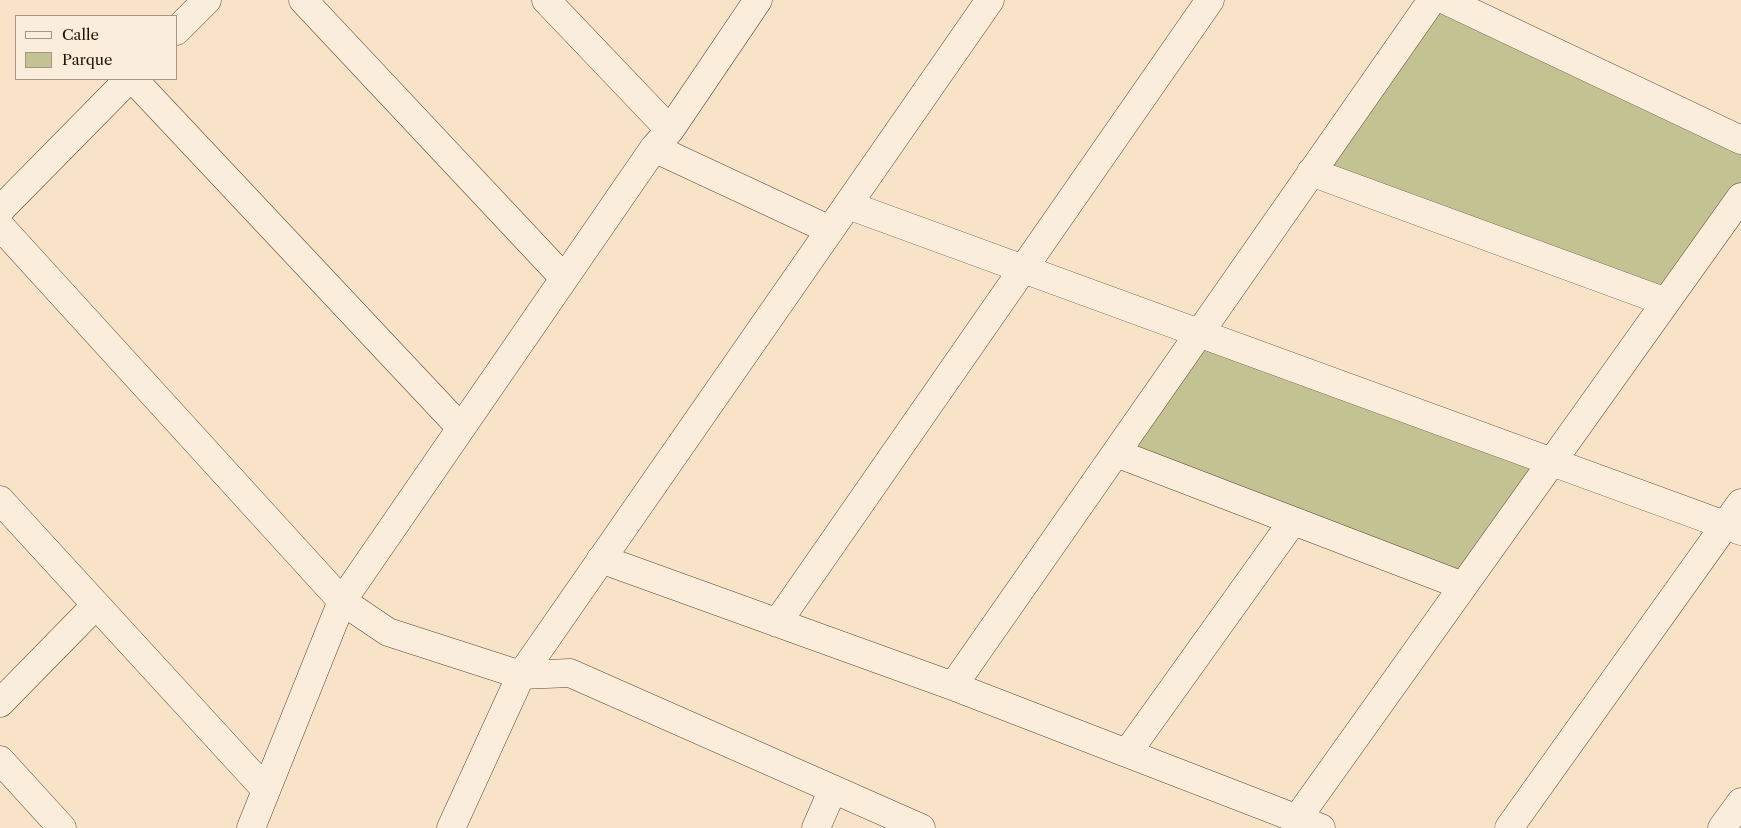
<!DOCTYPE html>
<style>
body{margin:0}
#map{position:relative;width:1741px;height:828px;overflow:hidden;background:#f8e3c8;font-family:"Libre Caslon Text",serif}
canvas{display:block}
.legend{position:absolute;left:15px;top:15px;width:162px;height:65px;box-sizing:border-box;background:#faeddb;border:1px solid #a69683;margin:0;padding:6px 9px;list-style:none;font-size:15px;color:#271300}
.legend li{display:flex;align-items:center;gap:10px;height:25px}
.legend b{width:25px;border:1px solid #a69683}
</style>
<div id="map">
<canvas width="1741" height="828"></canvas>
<ul class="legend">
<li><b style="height:6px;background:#faeddb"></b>Calle</li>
<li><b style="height:14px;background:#c3c292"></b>Parque</li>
</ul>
</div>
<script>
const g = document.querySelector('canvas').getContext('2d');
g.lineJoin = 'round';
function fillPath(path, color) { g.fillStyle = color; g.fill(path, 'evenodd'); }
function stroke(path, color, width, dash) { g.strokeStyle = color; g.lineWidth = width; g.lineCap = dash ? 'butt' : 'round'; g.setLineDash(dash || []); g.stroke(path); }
const green = new Path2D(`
 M 1432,0 L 1741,140 L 1741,197 L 1666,302 L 1311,172 Z
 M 1200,333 L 1552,462 L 1463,586 L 1116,453 Z`);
const minor = new Path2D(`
 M 303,0 L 564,278
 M 546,0 L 670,130
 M 1445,0 L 1741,140
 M 176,31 L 207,0
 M 133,79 L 461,428
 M 654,148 L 830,230
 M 1311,172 L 1666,302
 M 848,205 L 1741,531
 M 0,210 L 129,79
 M 1116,453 L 1463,586
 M 0,500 L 266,790
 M 601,559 L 953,686 L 1321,828
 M 777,623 L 1210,0
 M 521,675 L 570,673 L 921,828
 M 953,686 L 1432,0
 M 0,703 L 96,605
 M 1127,753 L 1293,521
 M 0,760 L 62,828
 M 1297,819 L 1741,197
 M 251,828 L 342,601 L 654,148 L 670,130 L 758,0
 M 816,828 L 833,789
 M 1509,828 L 1741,503
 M 1722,828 L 1741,802`);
const tertiary = new Path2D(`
 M 0,226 L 342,601 L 388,632 L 521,675
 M 451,828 L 521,675 L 990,0`);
fillPath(green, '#c3c292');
stroke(minor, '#5b4732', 29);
stroke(tertiary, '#5b4732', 29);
stroke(minor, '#faeddb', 28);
stroke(tertiary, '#faeddb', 28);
</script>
